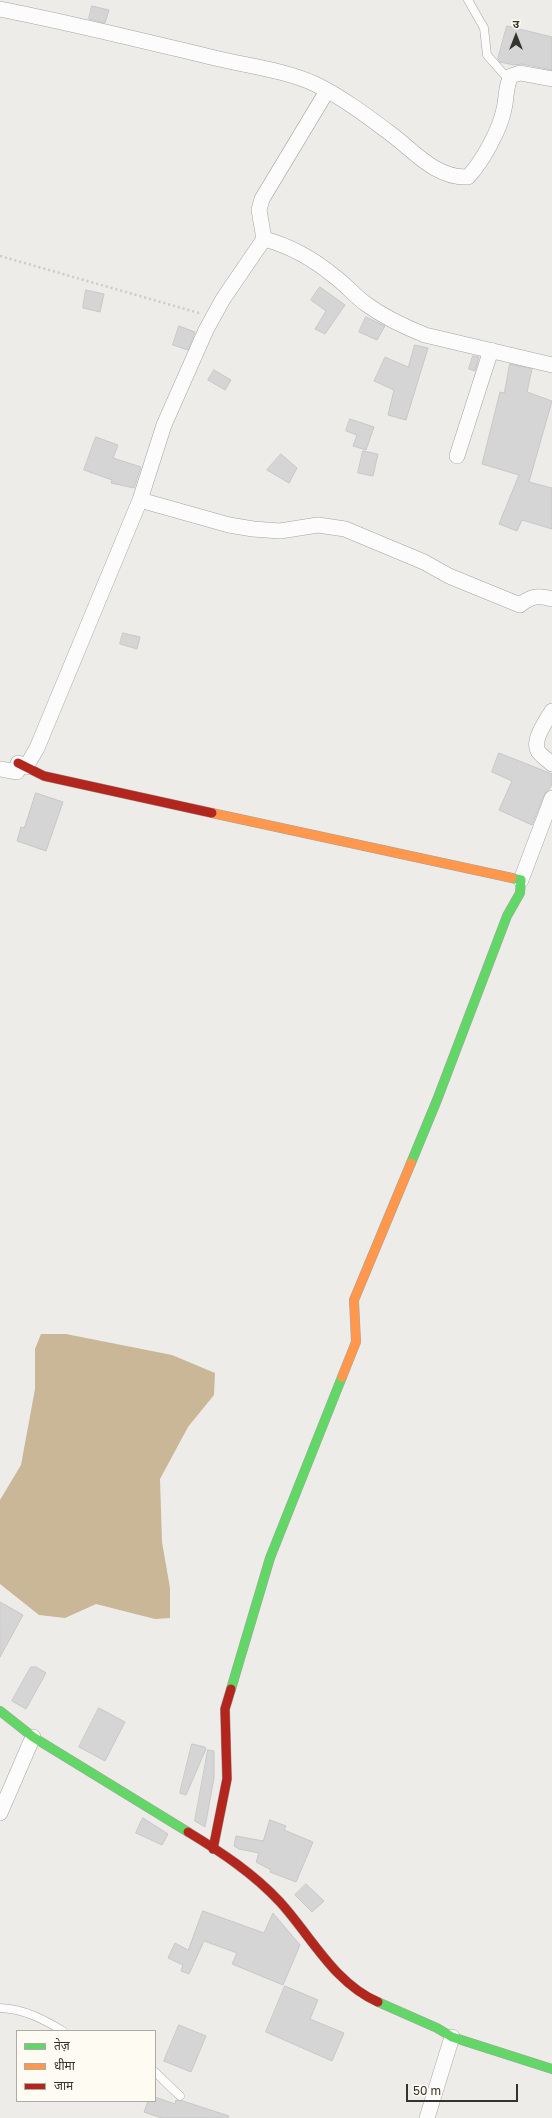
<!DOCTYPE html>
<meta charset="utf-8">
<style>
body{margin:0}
#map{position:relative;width:552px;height:2118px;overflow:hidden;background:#eeece9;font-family:"Golos Text","Noto Sans Devanagari",sans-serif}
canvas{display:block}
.legend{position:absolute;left:16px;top:2030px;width:140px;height:72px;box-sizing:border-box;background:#fefbf3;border:1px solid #adaba5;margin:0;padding:5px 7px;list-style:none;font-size:12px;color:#343330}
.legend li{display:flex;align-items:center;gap:8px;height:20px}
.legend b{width:20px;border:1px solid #adaba5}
.north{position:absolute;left:496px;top:16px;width:40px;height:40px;-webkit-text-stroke:3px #fefbf3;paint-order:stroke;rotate:0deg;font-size:11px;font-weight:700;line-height:16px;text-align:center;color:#343330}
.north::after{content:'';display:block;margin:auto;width:14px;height:18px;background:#343330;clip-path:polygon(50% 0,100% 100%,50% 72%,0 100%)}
.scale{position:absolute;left:406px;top:2084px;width:112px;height:18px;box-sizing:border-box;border:2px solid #343330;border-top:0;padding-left:5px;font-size:12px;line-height:14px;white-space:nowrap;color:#343330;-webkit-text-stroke:3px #fefbf3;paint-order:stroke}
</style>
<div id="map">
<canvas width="552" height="2118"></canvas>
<ul class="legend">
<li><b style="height:5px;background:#63d668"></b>तेज़</li>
<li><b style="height:5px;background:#ff974d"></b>धीमा</li>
<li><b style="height:5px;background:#b3261e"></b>जाम</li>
</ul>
<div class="north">उ</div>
<div class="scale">50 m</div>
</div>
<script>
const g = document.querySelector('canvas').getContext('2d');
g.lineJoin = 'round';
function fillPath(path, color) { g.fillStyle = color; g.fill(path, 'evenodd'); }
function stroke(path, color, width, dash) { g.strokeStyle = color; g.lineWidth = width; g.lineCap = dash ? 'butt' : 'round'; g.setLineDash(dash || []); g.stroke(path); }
const water = new Path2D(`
 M 41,1334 L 66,1334 L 172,1355 L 215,1373 L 214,1395 L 188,1427 L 160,1479 L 162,1542 L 170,1588 L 170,1618 L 155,1619 L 96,1604 L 65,1618 L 39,1615 L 0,1584 L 0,1500 L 21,1465 L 35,1389 L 35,1349 Z`);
const building = new Path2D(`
 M 92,6 L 109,10 L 105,23 L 89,19 Z
 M 507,26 L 552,37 L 552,70 L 522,64 L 514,65 L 500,62 L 498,59 Z
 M 320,287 L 345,305 L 325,334 L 315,329 L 326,311 L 311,300 Z
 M 86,290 L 104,294 L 100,312 L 83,308 Z
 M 366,317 L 385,326 L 377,340 L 359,332 Z
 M 179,326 L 195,332 L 188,350 L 173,345 Z
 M 415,345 L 428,348 L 406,420 L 388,415 L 394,390 L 374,381 L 385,357 L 408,367 Z
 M 473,356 L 479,357 L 475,371 L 469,369 Z
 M 510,364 L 532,369 L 527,392 L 552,401 L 529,482 L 552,488 L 552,529 L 522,520 L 517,531 L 499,524 L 519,475 L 482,464 L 500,392 L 504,393 Z
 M 214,370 L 231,380 L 225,390 L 208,380 Z
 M 350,419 L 374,427 L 366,450 L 353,446 L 357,435 L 346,431 Z
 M 96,437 L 118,445 L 113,458 L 141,467 L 134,488 L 111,483 L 112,480 L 84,470 Z
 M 363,451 L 378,454 L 373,476 L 358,473 Z
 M 281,454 L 297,468 L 289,483 L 267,470 Z
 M 123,633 L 140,637 L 137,649 L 120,644 Z
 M 499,753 L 552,774 L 552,785 L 544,795 L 532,825 L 499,810 L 512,781 L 492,772 Z
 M 36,793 L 63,802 L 46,851 L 17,841 L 21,827 L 24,828 Z
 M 0,1602 L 23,1615 L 0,1657 Z
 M 31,1667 L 36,1667 L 46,1673 L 26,1709 L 12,1701 Z
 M 99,1708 L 125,1722 L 105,1761 L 79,1747 Z
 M 192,1744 L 205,1747 L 206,1749 L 186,1795 L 180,1793 Z
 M 208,1750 L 214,1751 L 214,1778 L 205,1827 L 195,1821 Z
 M 143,1818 L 168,1834 L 162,1845 L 136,1833 Z
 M 270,1820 L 286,1826 L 284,1830 L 313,1842 L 296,1882 L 270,1872 L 271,1870 L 256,1862 L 259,1853 L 239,1849 L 234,1846 L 236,1836 L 263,1841 Z
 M 306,1884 L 324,1901 L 312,1912 L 295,1895 Z
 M 203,1911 L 264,1933 L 273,1913 L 300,1945 L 283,1985 L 232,1964 L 237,1953 L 204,1941 L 189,1974 L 181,1971 L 183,1965 L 168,1958 L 175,1943 L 188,1950 Z
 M 285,1986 L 318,2000 L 310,2019 L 344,2033 L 332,2061 L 266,2032 Z
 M 179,2025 L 206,2036 L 191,2072 L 164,2061 Z
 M 155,2097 L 175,2104 L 176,2100 L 183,2101 L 229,2116 L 228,2118 L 162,2118 L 144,2112 L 148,2101 L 155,2101 Z`);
const path = new Path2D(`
 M 0,256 L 199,313`);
const lane = new Path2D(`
 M 468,0 L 484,28 L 487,55 L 509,80
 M 0,2008 C 24,2009 43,2019 63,2031
 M 155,2072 L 180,2096`);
const street = new Path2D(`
 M 0,9 C 72,23 144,41 215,58 C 248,66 284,70 315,84 C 342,97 367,116 391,134 C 414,151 435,178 468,177 C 482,162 500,130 504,109 C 507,98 505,87 511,76 L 520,73 L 552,79
 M 327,91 L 262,199 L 259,210 L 264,239 C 291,246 312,258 334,276 C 345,284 354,295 366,304 C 384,317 405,327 425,335 L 552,365
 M 457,456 L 491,350
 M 140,500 L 229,525 L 253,529 L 280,531 L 318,525 L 345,529 L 424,562 L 449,576 L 520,605 C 531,596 538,595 552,599
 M 552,711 C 546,721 532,740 538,751 C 541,756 548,760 552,764
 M 0,769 L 17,772 L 18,763 L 26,767 L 37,748 L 140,500 L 164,425 L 206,330 L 223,299 L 264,239
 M 521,880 L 552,798
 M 0,1813 L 33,1737
 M 427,2118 L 452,2037`);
const fast = new Path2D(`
 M 411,1163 L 437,1100 L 507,916 L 520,893 L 521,880 L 512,878
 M 231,1689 L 270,1558 L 342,1377
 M 0,1711 L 33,1737 L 188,1832
 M 378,2002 L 437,2028 L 452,2037 L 552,2069`);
const slow = new Path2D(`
 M 212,813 L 512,878
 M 342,1377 L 356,1342 L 354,1300 L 411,1163`);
const jam = new Path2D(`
 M 18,763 L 44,776 L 212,813
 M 188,1832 C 221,1852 253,1873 280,1902 C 311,1936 334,1983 378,2002
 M 213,1849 L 227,1779 L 225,1709 L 231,1689`);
fillPath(water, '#c9b797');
fillPath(building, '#d6d5d5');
stroke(building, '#c8c7c7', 1);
stroke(lane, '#a4a3a0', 9);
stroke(street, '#a4a3a0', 16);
stroke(fast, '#a4a3a0', 10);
stroke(slow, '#a4a3a0', 10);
stroke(jam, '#a4a3a0', 10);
stroke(path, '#cccbca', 2.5, [2, 3]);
stroke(lane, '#fcfcfc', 8);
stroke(street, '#fcfcfc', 15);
stroke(fast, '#63d668', 9);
stroke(slow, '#ff974d', 9);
stroke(jam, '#b3261e', 9);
</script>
